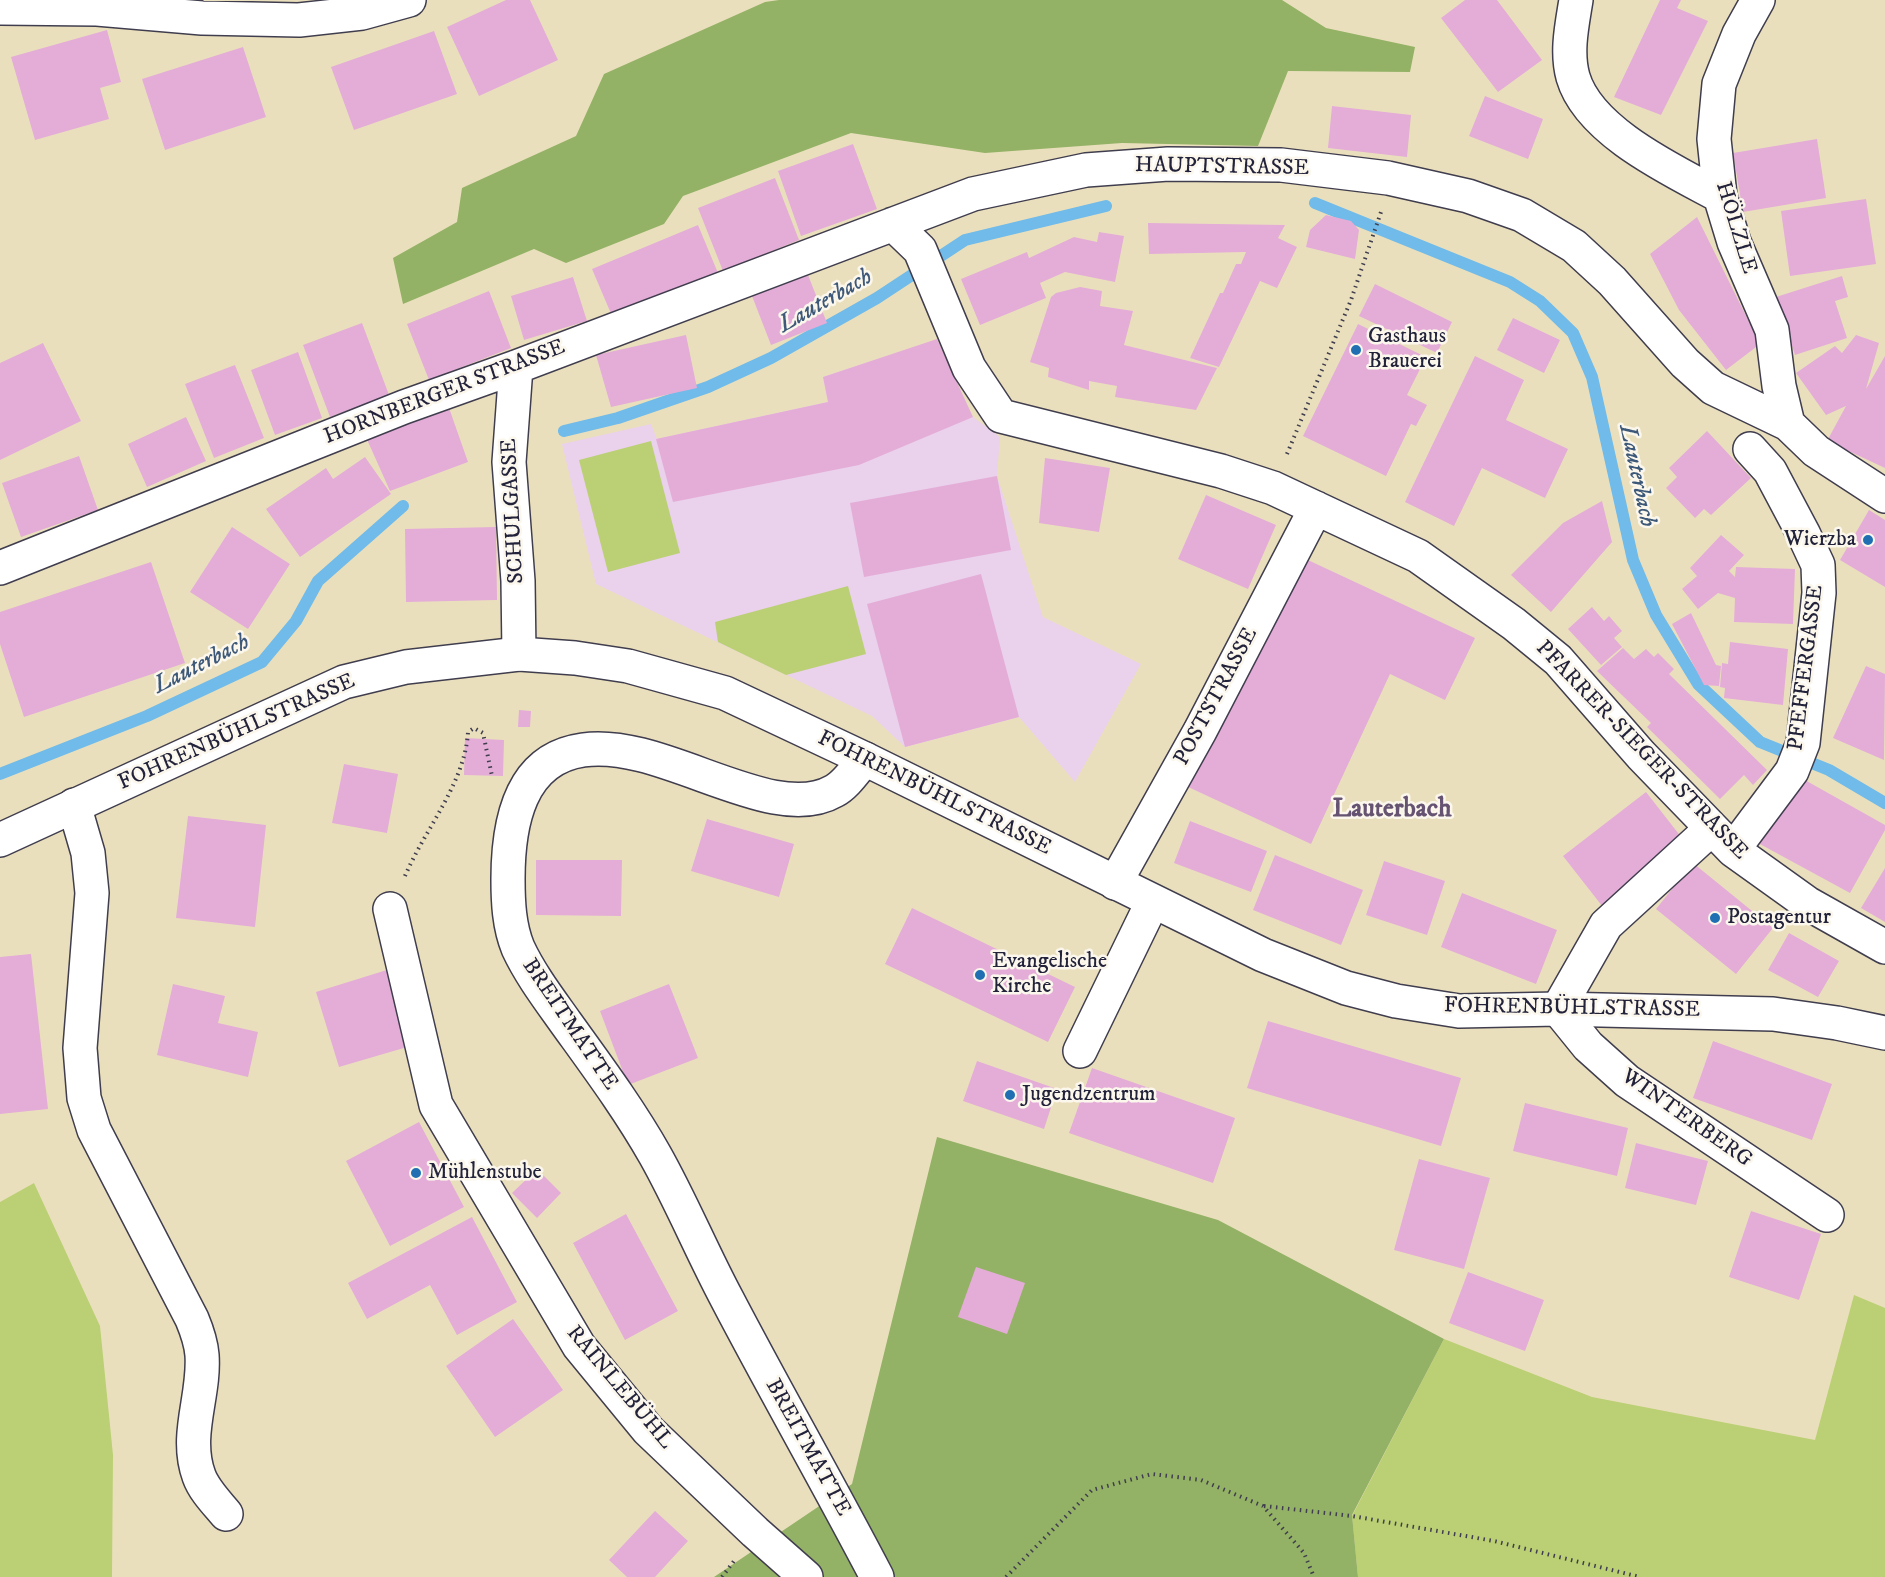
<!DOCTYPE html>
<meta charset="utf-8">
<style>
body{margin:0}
canvas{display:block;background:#eadfbc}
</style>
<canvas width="1885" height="1577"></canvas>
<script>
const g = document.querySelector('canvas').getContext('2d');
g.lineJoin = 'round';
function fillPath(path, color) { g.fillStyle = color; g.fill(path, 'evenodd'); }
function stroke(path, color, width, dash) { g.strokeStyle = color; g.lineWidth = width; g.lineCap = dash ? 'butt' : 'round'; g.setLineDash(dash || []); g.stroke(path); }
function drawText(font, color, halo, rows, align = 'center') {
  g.font = font + ' "IM FELL DW Pica",serif'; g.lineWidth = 5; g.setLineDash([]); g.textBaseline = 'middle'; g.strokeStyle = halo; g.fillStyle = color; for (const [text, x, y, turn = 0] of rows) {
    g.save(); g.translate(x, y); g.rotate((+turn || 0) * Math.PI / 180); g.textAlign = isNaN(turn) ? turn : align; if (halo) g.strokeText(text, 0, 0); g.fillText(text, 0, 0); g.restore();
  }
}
const built = new Path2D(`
 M 933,341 L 973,417 L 1000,437 L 997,476 L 1043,617 L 1141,664 L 1075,782 L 1019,717 L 905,747 L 872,716 L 596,584 L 562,444 L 651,424 L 657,439 L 828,402 L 823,377 Z`);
const green = new Path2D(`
 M 651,441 L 680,553 L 608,572 L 579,460 Z
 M 848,586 L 866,654 L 786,675 L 718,642 L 715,622 Z
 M 34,1183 L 100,1326 L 113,1455 L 112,1577 L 0,1577 L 0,1202 Z
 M 1854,1295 L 1885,1308 L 1885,1577 L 1358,1577 L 1352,1516 L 1444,1339 L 1592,1397 L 1815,1440 Z`);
const forest = new Path2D(`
 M 779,0 L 1282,0 L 1326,28 L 1415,47 L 1410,72 L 1288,71 L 1258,146 L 1122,143 L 985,153 L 851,133 L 683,196 L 664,224 L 566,263 L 534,249 L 403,304 L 393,258 L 457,222 L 462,188 L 576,136 L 604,74 L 765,2 Z
 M 937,1137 L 1218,1220 L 1444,1339 L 1352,1515 L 1358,1577 L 714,1577 L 852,1484 Z`);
const stream = new Path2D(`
 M 1315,203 L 1510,282 L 1540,301 L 1573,333 L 1592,377 L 1633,560 L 1656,615 L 1698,684 L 1760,742 L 1829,770 L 1885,803
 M 564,431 L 618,418 L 708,387 L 771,358 L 877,298 L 965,240 L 1106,206
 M 0,774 L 147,716 L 262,662 L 296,621 L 318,581 L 403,506`);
const building = new Path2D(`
 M 506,0 L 530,0 L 558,60 L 479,96 L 447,27 Z
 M 1465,0 L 1497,0 L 1542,60 L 1498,92 L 1441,18 Z
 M 1660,0 L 1681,0 L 1677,8 L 1708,21 L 1661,115 L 1614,97 Z
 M 107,30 L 121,82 L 100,88 L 109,119 L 35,140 L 11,57 Z
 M 434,31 L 457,94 L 354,130 L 331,67 Z
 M 243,47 L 266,117 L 165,150 L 142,79 Z
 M 1485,96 L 1543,119 L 1528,159 L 1469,136 Z
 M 1332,106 L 1411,115 L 1407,157 L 1328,148 Z
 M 1817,139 L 1826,198 L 1743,212 L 1733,153 Z
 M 853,144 L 877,209 L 801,236 L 778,171 Z
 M 775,178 L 799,240 L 723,271 L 698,208 Z
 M 1866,199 L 1876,264 L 1790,276 L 1781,211 Z
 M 1326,215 L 1351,221 L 1359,230 L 1355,259 L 1306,247 L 1310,230 Z
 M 1697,217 L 1760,344 L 1726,370 L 1679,310 L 1650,254 Z
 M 1148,223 L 1285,225 L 1278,238 L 1297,247 L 1277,288 L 1260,281 L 1219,367 L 1190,358 L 1220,293 L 1223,293 L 1236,264 L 1241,264 L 1246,252 L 1149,254 Z
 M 698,225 L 718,273 L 612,316 L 592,269 Z
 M 1099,232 L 1124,236 L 1115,282 L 1065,272 L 1040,283 L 1046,298 L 980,325 L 961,279 L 1027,252 L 1029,258 L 1074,237 L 1097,242 Z
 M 808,275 L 827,323 L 771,345 L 752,296 Z
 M 1842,276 L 1848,297 L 1835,301 L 1847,338 L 1795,355 L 1776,297 Z
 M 573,277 L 587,321 L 524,340 L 511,296 Z
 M 1375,284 L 1452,322 L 1437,353 L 1359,316 Z
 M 1080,287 L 1102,291 L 1100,306 L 1133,311 L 1124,345 L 1217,368 L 1196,410 L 1115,397 L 1117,386 L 1089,381 L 1089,390 L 1048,377 L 1049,368 L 1030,362 L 1051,297 L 1056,293 Z
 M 489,291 L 511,348 L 429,380 L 407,324 Z
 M 1513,318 L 1560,340 L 1544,373 L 1497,350 Z
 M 362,323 L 389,395 L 330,417 L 303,345 Z
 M 1358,324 L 1426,357 L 1407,395 L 1427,405 L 1416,426 L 1411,424 L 1386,476 L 1303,436 Z
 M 686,335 L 697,388 L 611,407 L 596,355 Z
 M 1856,335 L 1879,343 L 1866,389 L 1885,356 L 1885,468 L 1827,441 L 1846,406 L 1826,415 L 1796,373 L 1835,346 L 1842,353 Z
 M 937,339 L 973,417 L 859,465 L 673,502 L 656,439 L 828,402 L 823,377 Z
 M 43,343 L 81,421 L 0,460 L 0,363 Z
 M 298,352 L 322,418 L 275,435 L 251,370 Z
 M 1475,356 L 1524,380 L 1506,420 L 1568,449 L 1545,498 L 1482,468 L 1454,526 L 1405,502 Z
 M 235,365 L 264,438 L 214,458 L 185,384 Z
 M 448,405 L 468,462 L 390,491 L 365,435 Z
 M 186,417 L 206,461 L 147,487 L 128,444 Z
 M 1707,431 L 1751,478 L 1711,515 L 1704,509 L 1695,518 L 1666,488 L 1677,477 L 1669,468 Z
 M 79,456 L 98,510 L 21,537 L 2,483 Z
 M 365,457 L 391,494 L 300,557 L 266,509 L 326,468 L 333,479 Z
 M 1045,458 L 1110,468 L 1099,532 L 1039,523 Z
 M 997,476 L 1011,550 L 864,577 L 850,503 Z
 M 1206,495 L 1276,525 L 1248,589 L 1178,559 Z
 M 1602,501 L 1612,542 L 1551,612 L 1511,575 L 1563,523 Z
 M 1869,510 L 1885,520 L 1885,587 L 1840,560 Z
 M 232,527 L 290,564 L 248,629 L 190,592 Z
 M 496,527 L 497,600 L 406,602 L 405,529 Z
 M 1721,535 L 1744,555 L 1729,571 L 1735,577 L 1736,567 L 1795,569 L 1793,624 L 1734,622 L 1735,598 L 1718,593 L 1698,609 L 1682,589 L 1697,576 L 1690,568 Z
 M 1295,554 L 1475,638 L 1445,700 L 1390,674 L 1311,844 L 1186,786 Z
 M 151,562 L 185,663 L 24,717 L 0,644 L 0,612 Z
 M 981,574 L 1019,717 L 905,747 L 867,604 Z
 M 1592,607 L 1604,621 L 1609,616 L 1622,631 L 1614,638 L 1622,647 L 1601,665 L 1568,629 Z
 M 1691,613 L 1716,665 L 1721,666 L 1719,686 L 1704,685 L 1672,624 Z
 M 1730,642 L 1788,649 L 1783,705 L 1724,698 L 1725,688 L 1720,687 L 1722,663 L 1728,664 Z
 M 1623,648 L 1634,659 L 1646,649 L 1654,657 L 1658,653 L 1674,669 L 1669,674 L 1767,770 L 1753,785 L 1744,775 L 1720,799 L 1647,727 L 1651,723 L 1597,671 Z
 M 1866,666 L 1885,674 L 1884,760 L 1833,738 Z
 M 519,710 L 531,711 L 530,727 L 518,727 Z
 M 465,738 L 504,740 L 503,776 L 464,775 Z
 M 344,764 L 398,774 L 387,833 L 332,823 Z
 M 1796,775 L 1885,825 L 1885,830 L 1850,893 L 1758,843 Z
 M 1646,792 L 1689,847 L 1606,911 L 1563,856 Z
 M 188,816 L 266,825 L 255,927 L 176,918 Z
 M 707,819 L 794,844 L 779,897 L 691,871 Z
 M 1190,821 L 1267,851 L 1251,892 L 1174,863 Z
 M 1275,855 L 1363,890 L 1341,945 L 1253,910 Z
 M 536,860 L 622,860 L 621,916 L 536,915 Z
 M 1384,861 L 1445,881 L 1427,935 L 1366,915 Z
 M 1693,863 L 1773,928 L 1736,974 L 1656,909 Z
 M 1885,868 L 1885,922 L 1861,908 Z
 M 1462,893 L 1557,930 L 1536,984 L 1441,947 Z
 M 912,908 L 1075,987 L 1048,1042 L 885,964 Z
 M 1789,933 L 1839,961 L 1818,997 L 1768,970 Z
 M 31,954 L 48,1109 L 0,1114 L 0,957 Z
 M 390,969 L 414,1045 L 339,1067 L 316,992 Z
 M 173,984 L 225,996 L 218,1023 L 258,1032 L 248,1077 L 157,1055 Z
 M 669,984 L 698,1058 L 628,1085 L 600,1011 Z
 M 1268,1021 L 1461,1078 L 1441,1146 L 1247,1088 Z
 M 1713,1041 L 1832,1084 L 1812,1140 L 1693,1098 Z
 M 977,1061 L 1057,1089 L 1044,1129 L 963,1101 Z
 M 1092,1068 L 1235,1118 L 1213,1183 L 1069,1133 Z
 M 1525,1103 L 1628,1128 L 1617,1176 L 1513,1151 Z
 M 419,1122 L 464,1207 L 390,1246 L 346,1161 Z
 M 1636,1143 L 1708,1161 L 1696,1205 L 1625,1188 Z
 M 1419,1159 L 1490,1178 L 1464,1269 L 1394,1250 Z
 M 537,1169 L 561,1193 L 537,1218 L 512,1193 Z
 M 1751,1211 L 1821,1234 L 1799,1300 L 1729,1277 Z
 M 626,1214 L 678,1311 L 625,1340 L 573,1243 Z
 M 472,1217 L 517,1302 L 457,1335 L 430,1285 L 367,1319 L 348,1283 Z
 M 976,1267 L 1025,1283 L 1007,1334 L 958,1317 Z
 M 1468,1272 L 1544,1300 L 1525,1351 L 1449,1323 Z
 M 513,1319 L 563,1390 L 495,1437 L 446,1366 Z
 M 655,1511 L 688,1541 L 655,1577 L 627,1577 L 609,1560 Z`);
const path = new Path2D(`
 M 1287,454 L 1351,300 L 1381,212
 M 405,876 C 425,829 465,783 468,732 L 474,728 L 483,733 L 492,776
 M 1264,1506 L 1352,1516 L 1494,1541 L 1640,1577
 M 722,1577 L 734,1561
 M 1006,1577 L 1092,1490 L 1152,1474 L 1201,1480 L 1263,1506 L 1304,1553 L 1314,1577`);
const minor = new Path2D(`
 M 1576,0 C 1572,25 1566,52 1573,77 C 1589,132 1674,171 1720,196
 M 1758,0 L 1739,34 L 1719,84 L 1714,139 L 1720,196 L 1734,242 L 1772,330 L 1779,386 L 1788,424
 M 0,8 L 97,9 L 202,18 L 299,20 L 362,13 L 409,0
 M 893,224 L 920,250 L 969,368 L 1001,416 L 1221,471 L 1273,488 L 1418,556 L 1514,624 L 1558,660 L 1641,755 L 1733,850 L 1807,903 L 1885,947
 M 516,367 L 509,462 L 518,581 L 519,654
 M 0,568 L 404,407 L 516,367 L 973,194 L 1086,170 L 1168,164 L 1281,165 L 1388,178 L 1468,196 L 1522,215 L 1574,246 L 1612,281 L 1685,363 L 1713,388 L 1788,424 L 1816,451 L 1885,496
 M 865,759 C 856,769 846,785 834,791 C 772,827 662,738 583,750 C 519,759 508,825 508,879 C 508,902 509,926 518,948 C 530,974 549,999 566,1023 C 597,1066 629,1109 655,1155 C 681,1201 701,1250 726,1297 C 775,1391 828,1483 877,1577
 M 74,805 L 88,853 L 92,893 L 80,1048 L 84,1098 L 94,1130 L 192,1319 C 197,1331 201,1342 202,1355 C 205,1396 184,1435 199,1476 C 204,1490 216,1502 226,1514
 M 1711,829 L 1606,925 L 1558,1009 L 1588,1046 L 1627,1081 L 1827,1215
 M 1733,850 L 1792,771 L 1803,743 L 1819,593 L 1818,565 L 1804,535 L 1770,471 L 1750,449
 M 1115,883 L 1200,731 L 1316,508
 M 390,909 L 436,1105 L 579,1346 L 648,1430 L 755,1532 L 806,1577
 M 1080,1051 L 1152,903`);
const major = new Path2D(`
 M 0,840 L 344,682 L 406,667 L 519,654 L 575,658 L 628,666 L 725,693 L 865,759 L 1263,955 L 1346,988 L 1396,1001 L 1459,1011 L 1558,1009 L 1773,1014 L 1837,1023 L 1885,1033`);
const markers = [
 [1356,350,6,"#1f6fb2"],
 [1868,540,6,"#1f6fb2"],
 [1715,918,6,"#1f6fb2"],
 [980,975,6,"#1f6fb2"],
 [1010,1095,6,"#1f6fb2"],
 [416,1173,6,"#1f6fb2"]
];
const streetNames = [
 ["HAUPTSTRASSE",1222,168,1],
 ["HÖLZLE",1735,228,73],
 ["HORNBERGER STRASSE",445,393,-21],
 ["SCHULGASSE",514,511,-93],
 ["PFEFFERGASSE",1807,668,-83],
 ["POSTSTRASSE",1217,697,-62],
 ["FOHRENBÜHLSTRASSE",237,733,-24],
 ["PFARRER-SIEGER-STRASSE",1641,751,46],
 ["FOHRENBÜHLSTRASSE",934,794,26],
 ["FOHRENBÜHLSTRASSE",1572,1009,1],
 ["BREITMATTE",569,1025,56],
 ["WINTERBERG",1686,1119,35],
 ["RAINLEBÜHL",619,1388,50],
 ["BREITMATTE",807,1448,61]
];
const poiNames = [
 ["Gasthaus",1368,337],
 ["Brauerei",1368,362],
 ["Wierzba",1856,540,"right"],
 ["Postagentur",1727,918],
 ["Evangelische",992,962],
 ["Kirche",992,987],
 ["Jugendzentrum",1022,1095],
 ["Mühlenstube",428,1173]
];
const waterNames = [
 ["Lauterbach",826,302,-30],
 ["Lauterbach",1636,476,78],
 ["Lauterbach",202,665,-27]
];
const quarterNames = [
 ["Lauterbach",1392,811]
];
fillPath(built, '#ead1ec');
fillPath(green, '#bbd074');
fillPath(forest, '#94b266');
stroke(stream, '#70bbe9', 12);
fillPath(building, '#e4add8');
stroke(minor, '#403e4e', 36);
stroke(major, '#403e4e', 36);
stroke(path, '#403e4e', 4, [1.5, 4.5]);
stroke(minor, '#fff', 33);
stroke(major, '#fff', 33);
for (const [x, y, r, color] of markers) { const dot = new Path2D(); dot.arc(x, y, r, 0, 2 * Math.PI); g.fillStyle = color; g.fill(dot); stroke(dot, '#fbf7ec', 2); }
drawText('22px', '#22223b', '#fbf7ec', streetNames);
drawText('22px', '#22223b', '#fbf7ec', poiNames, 'left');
drawText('italic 24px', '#3d5878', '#fbf7ec', waterNames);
drawText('bold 26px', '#665372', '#fbf7ec', quarterNames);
</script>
